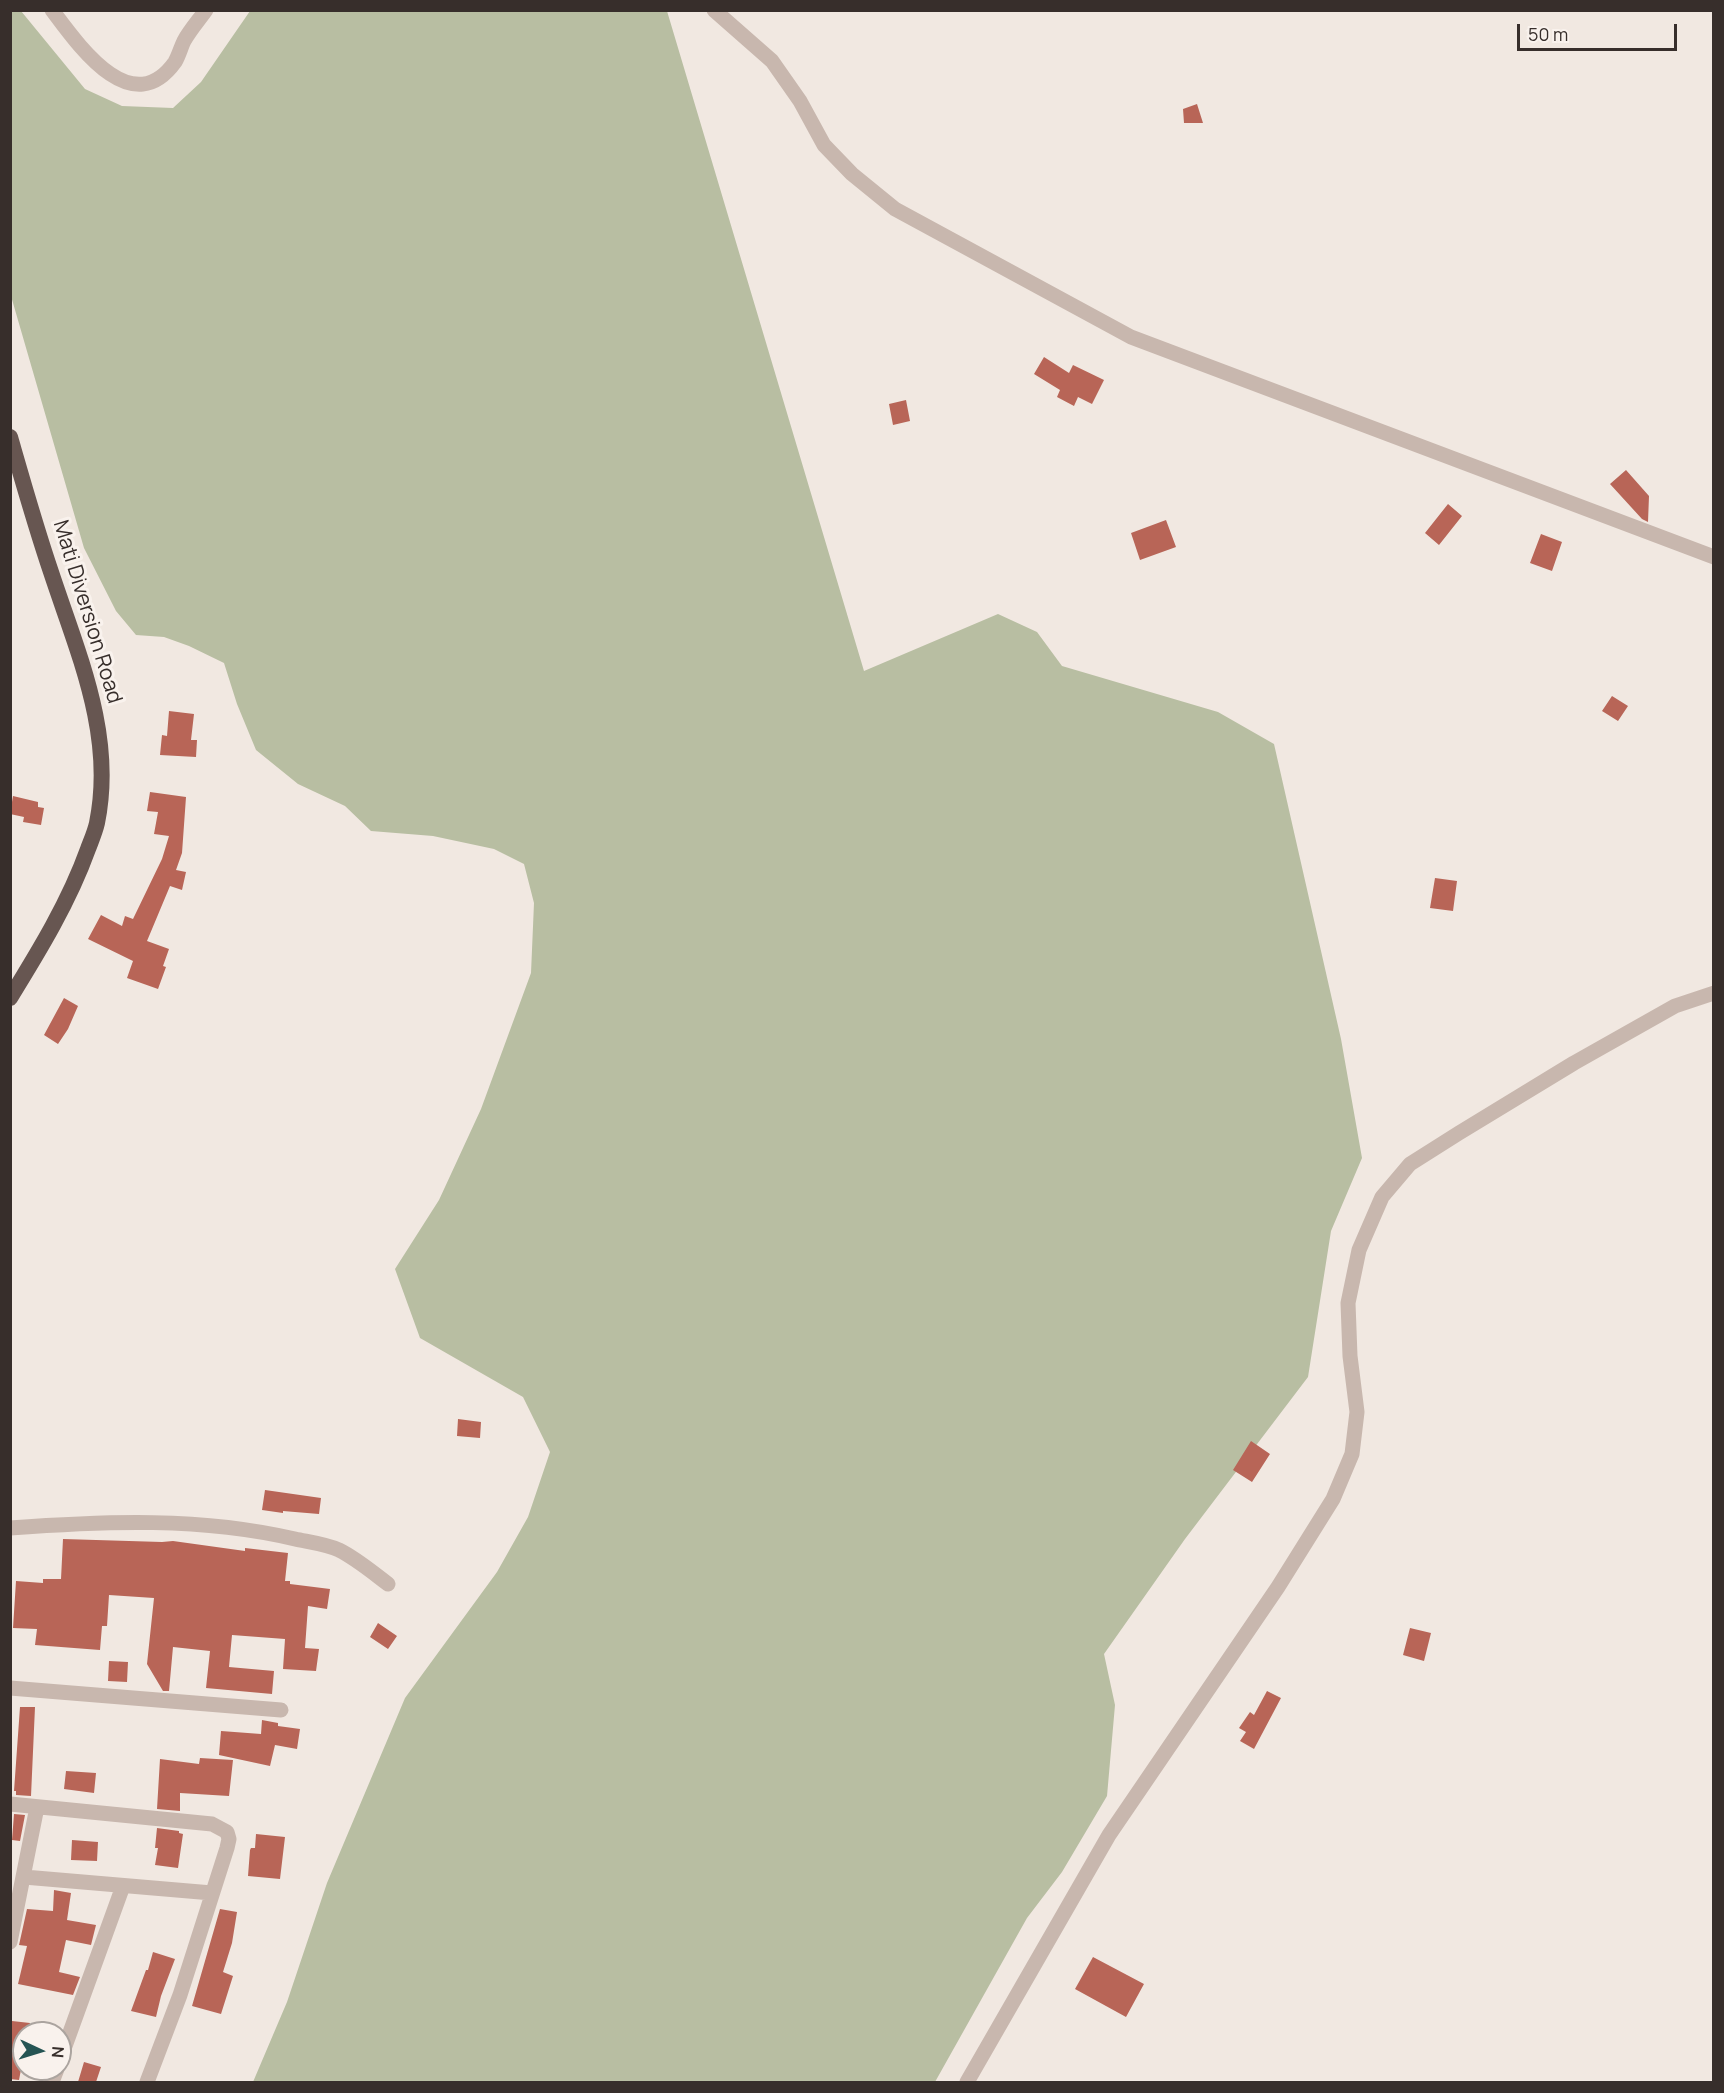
<!DOCTYPE html>
<style>
body{margin:0}
#map{position:relative;width:1724px;height:2093px;overflow:hidden;background:#f1e8e1;font-family:Manrope,sans-serif}
canvas{display:block}
.frame{position:absolute;inset:0;border:12px solid #372e2b;pointer-events:none}
.north{position:absolute;left:12px;top:2021px;width:60px;height:60px;box-sizing:border-box;background:#f9f2ed;border:2px solid #aba49f;border-radius:50%;rotate:94deg;font-size:16px;font-weight:700;line-height:24px;text-align:center;color:#372e2b}
.north::after{content:'';display:block;margin:auto;width:21px;height:27px;background:#255453;clip-path:polygon(50% 0,100% 100%,50% 72%,0 100%)}
.scale{position:absolute;left:1517px;top:24px;width:160px;height:27px;box-sizing:border-box;border:3px solid #372e2b;border-top:0;padding-left:8px;font-size:18px;line-height:21px;white-space:nowrap;color:#372e2b;-webkit-text-stroke:4px #f9f2ed;paint-order:stroke}
</style>
<div id="map">
<canvas width="1724" height="2093"></canvas>
<div class="frame"></div>
<div class="north">N</div>
<div class="scale">50 m</div>
</div>
<script>
const g = document.querySelector('canvas').getContext('2d');
g.lineJoin = 'round';
function fillPath(path, color) { g.fillStyle = color; g.fill(path, 'evenodd'); }
function stroke(path, color, width, dash) { g.strokeStyle = color; g.lineWidth = width; g.lineCap = dash ? 'butt' : 'round'; g.setLineDash(dash || []); g.stroke(path); }
function drawText(font, color, halo, rows, align = 'center') {
  g.font = font + ' Manrope,sans-serif'; g.lineWidth = 6; g.setLineDash([]); g.textBaseline = 'middle'; g.strokeStyle = halo; g.fillStyle = color; for (const [text, x, y, turn = 0] of rows) {
    g.save(); g.translate(x, y); g.rotate((+turn || 0) * Math.PI / 180); g.textAlign = isNaN(turn) ? turn : align; if (halo) g.strokeText(text, 0, 0); g.fillText(text, 0, 0); g.restore();
  }
}
const green = new Path2D(`
 M 11,11 L 21,11 L 85,89 L 122,106 L 173,108 L 201,82 L 250,11 L 667,11 L 864,671 L 998,614 L 1037,632 L 1062,666 L 1218,712 L 1274,744 L 1341,1039 L 1362,1158 L 1331,1231 L 1308,1377 L 1185,1539 L 1104,1654 L 1115,1705 L 1107,1796 L 1062,1872 L 1027,1918 L 935,2082 L 253,2082 L 287,2002 L 327,1883 L 405,1698 L 497,1572 L 528,1517 L 550,1452 L 523,1397 L 420,1338 L 395,1269 L 439,1200 L 481,1109 L 531,973 L 534,903 L 524,864 L 494,849 L 433,836 L 371,831 L 345,806 L 298,784 L 256,750 L 237,704 L 224,663 L 189,646 L 164,637 L 136,635 L 116,611 L 84,548 L 11,296 Z`);
const building = new Path2D(`
 M 1197,104 L 1203,123 L 1184,123 L 1183,109 Z
 M 1044,357 L 1069,373 L 1073,365 L 1104,380 L 1092,404 L 1078,397 L 1074,406 L 1057,397 L 1060,390 L 1034,374 Z
 M 906,400 L 910,421 L 893,425 L 889,404 Z
 M 1626,470 L 1649,496 L 1648,522 L 1642,519 L 1610,484 Z
 M 1448,504 L 1462,516 L 1439,545 L 1425,533 Z
 M 1166,520 L 1176,547 L 1140,560 L 1131,533 Z
 M 1541,534 L 1562,542 L 1552,571 L 1530,563 Z
 M 1612,696 L 1628,706 L 1618,721 L 1602,711 Z
 M 169,711 L 194,714 L 191,740 L 197,740 L 196,757 L 160,755 L 162,735 L 167,736 Z
 M 150,792 L 186,797 L 182,853 L 176,870 L 186,872 L 182,890 L 170,886 L 147,941 L 169,949 L 163,966 L 166,967 L 158,989 L 127,978 L 133,961 L 88,939 L 101,915 L 122,926 L 125,916 L 133,919 L 162,859 L 169,836 L 154,834 L 158,812 L 147,811 Z
 M 13,796 L 38,802 L 38,807 L 44,808 L 41,825 L 23,822 L 24,817 L 10,814 Z
 M 1435,878 L 1457,881 L 1453,911 L 1430,908 Z
 M 64,998 L 78,1006 L 68,1029 L 58,1044 L 44,1035 Z
 M 458,1419 L 481,1422 L 480,1438 L 457,1436 Z
 M 1251,1441 L 1270,1454 L 1252,1482 L 1233,1470 Z
 M 265,1490 L 321,1498 L 319,1514 L 283,1511 L 283,1513 L 262,1510 Z
 M 63,1539 L 162,1542 L 173,1541 L 245,1551 L 245,1548 L 288,1553 L 285,1581 L 290,1581 L 290,1584 L 330,1589 L 327,1609 L 308,1606 L 305,1648 L 319,1649 L 316,1671 L 283,1669 L 285,1639 L 232,1635 L 229,1667 L 274,1671 L 272,1694 L 206,1688 L 210,1651 L 173,1647 L 169,1691 L 163,1691 L 147,1664 L 154,1598 L 109,1595 L 107,1626 L 102,1626 L 100,1650 L 35,1645 L 37,1629 L 13,1628 L 16,1581 L 43,1583 L 43,1579 L 61,1579 Z
 M 378,1623 L 397,1636 L 388,1649 L 370,1637 Z
 M 1410,1628 L 1431,1633 L 1424,1661 L 1403,1655 Z
 M 109,1661 L 128,1662 L 127,1682 L 108,1681 Z
 M 1267,1691 L 1281,1698 L 1254,1749 L 1240,1741 L 1246,1732 L 1239,1728 L 1250,1712 L 1254,1715 Z
 M 20,1707 L 35,1707 L 31,1796 L 16,1795 L 16,1791 L 14,1791 Z
 M 262,1720 L 278,1723 L 278,1726 L 300,1729 L 297,1749 L 275,1745 L 270,1766 L 219,1755 L 221,1731 L 261,1734 Z
 M 200,1758 L 233,1760 L 229,1796 L 180,1793 L 180,1811 L 157,1809 L 160,1759 L 199,1764 Z
 M 66,1771 L 96,1773 L 94,1793 L 64,1789 Z
 M 14,1814 L 25,1815 L 20,1841 L 12,1840 Z
 M 157,1828 L 179,1831 L 179,1833 L 183,1834 L 178,1868 L 155,1865 L 158,1848 L 155,1848 Z
 M 256,1834 L 285,1837 L 280,1879 L 248,1876 L 250,1850 L 251,1848 L 255,1848 Z
 M 72,1840 L 98,1842 L 97,1861 L 71,1860 Z
 M 54,1890 L 71,1893 L 67,1920 L 96,1925 L 91,1945 L 66,1940 L 59,1972 L 80,1977 L 73,1995 L 18,1984 L 27,1946 L 19,1945 L 27,1909 L 53,1911 Z
 M 220,1909 L 237,1912 L 232,1943 L 223,1972 L 233,1976 L 221,2014 L 192,2006 Z
 M 153,1952 L 175,1959 L 161,1996 L 156,2017 L 131,2011 L 146,1970 L 148,1970 Z
 M 1093,1957 L 1144,1984 L 1126,2017 L 1075,1989 Z
 M 12,2021 L 30,2023 L 28,2033 L 24,2033 L 24,2054 L 19,2080 L 10,2079 Z
 M 84,2062 L 101,2067 L 96,2082 L 78,2082 Z`);
const minor = new Path2D(`
 M 52,10 C 79,46 132,122 175,62 C 179,55 181,47 184,41 C 190,30 199,20 206,10
 M 714,10 L 772,61 L 800,101 L 824,145 L 852,174 L 895,209 L 1131,337 L 1714,557
 M 10,1528 C 106,1521 201,1517 295,1539 C 309,1542 326,1544 339,1550 C 357,1559 372,1572 388,1584
 M 10,1688 L 281,1710
 M 10,1804 L 212,1824 L 227,1832 L 229,1839 L 227,1848 L 180,1995 L 147,2082
 M 24,1877 L 212,1893
 M 10,1942 L 37,1807
 M 60,2060 L 123,1886
 M 52,2082 L 57,2069
 M 967,2082 L 1109,1835 L 1278,1587 L 1333,1499 L 1352,1454 L 1357,1412 L 1350,1356 L 1348,1303 L 1359,1250 L 1382,1197 L 1410,1164 L 1459,1133 L 1574,1063 L 1675,1006 L 1714,993`);
const trunk = new Path2D(`
 M 10,437 C 23,482 36,528 51,572 C 78,654 115,735 97,823 C 95,832 91,841 88,849 C 69,902 39,951 10,998`);
const streetNames = [
 ["Mati Diversion Road",87,612,73]
];
fillPath(green, '#b8bea2');
fillPath(building, '#b86557');
stroke(minor, '#c8b7ae', 15);
stroke(trunk, '#675651', 16);
drawText('21px', '#372e2b', '#f9f2ed', streetNames);
</script>
